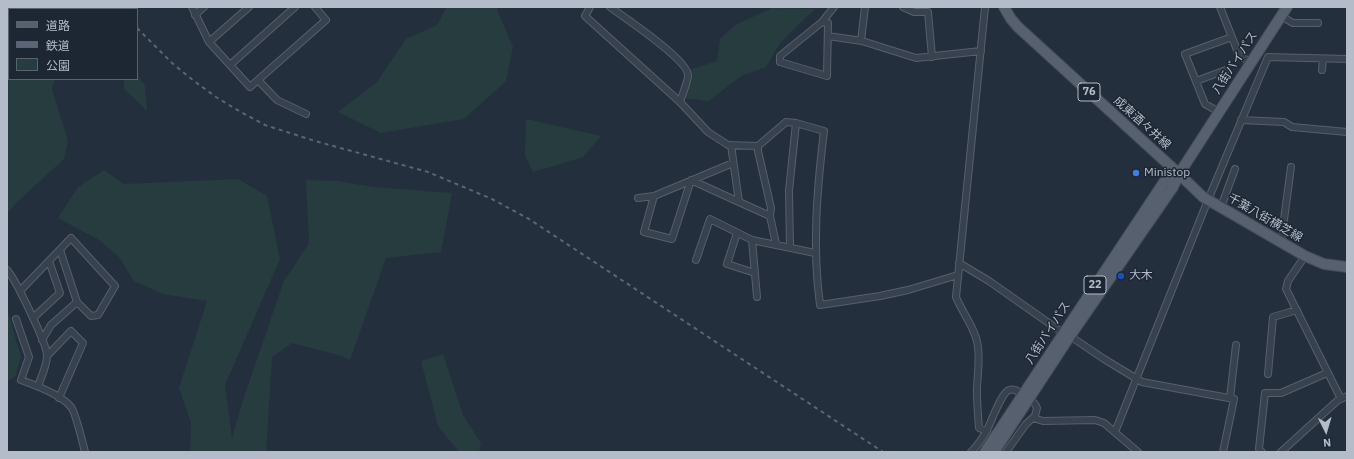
<!DOCTYPE html>
<meta charset="utf-8">
<style>
body{margin:0}
#map{position:relative;width:1354px;height:459px;overflow:hidden;background:#242f3e;font-family:"IBM Plex Sans","Noto Sans JP",sans-serif}
canvas{display:block}
.frame{position:absolute;inset:0;border:8px solid #b4bcc9;pointer-events:none}
.legend{position:absolute;left:8px;top:8px;width:130px;height:72px;box-sizing:border-box;background:#1d2633;border:1px solid #59626f;margin:0;padding:5px 7px;list-style:none;font-size:12px;color:#b4bcc9}
.legend li{display:flex;align-items:center;gap:8px;height:20px}
.legend b{width:20px;border:1px solid #59626f}
.north{position:absolute;left:1306px;top:411px;width:40px;height:40px;-webkit-text-stroke:3px #1d2633;paint-order:stroke;rotate:175deg;font-size:11px;font-weight:700;line-height:16px;text-align:center;color:#b4bcc9}
.north::after{content:'';display:block;margin:auto;width:14px;height:18px;background:#b4bcc9;clip-path:polygon(50% 0,100% 100%,50% 72%,0 100%)}
</style>
<div id="map">
<canvas width="1354" height="459"></canvas>
<div class="frame"></div>
<ul class="legend">
<li><b style="height:5px;background:#56606e"></b>道路</li>
<li><b style="height:5px;background:#5a6575"></b>鉄道</li>
<li><b style="height:11px;background:#263c3f"></b>公園</li>
</ul>
<div class="north">N</div>
</div>
<script>
const g = document.querySelector('canvas').getContext('2d');
g.lineJoin = 'round';
function fillPath(path, color) { g.fillStyle = color; g.fill(path, 'evenodd'); }
function stroke(path, color, width, dash) { g.strokeStyle = color; g.lineWidth = width; g.lineCap = dash ? 'butt' : 'round'; g.setLineDash(dash || []); g.stroke(path); }
function drawText(font, color, halo, rows, align = 'center') {
  g.font = font + ' "IBM Plex Sans","Noto Sans JP",sans-serif'; g.lineWidth = 3; g.setLineDash([]); g.textBaseline = 'middle'; g.strokeStyle = halo; g.fillStyle = color; for (const [text, x, y, turn = 0] of rows) {
    g.save(); g.translate(x, y); g.rotate((+turn || 0) * Math.PI / 180); g.textAlign = isNaN(turn) ? turn : align; if (halo) g.strokeText(text, 0, 0); g.fillText(text, 0, 0); g.restore();
  }
}
const green = new Path2D(`
 M 7,7 L 61,7 L 62,9 L 9,9 L 9,12 Z
 M 447,7 L 498,7 L 497,10 L 513,47 L 506,81 L 464,119 L 381,133 L 338,112 L 376,83 L 406,39 L 437,25 Z
 M 772,8 L 815,9 L 780,43 L 766,67 L 741,76 L 709,101 L 683,98 L 692,69 L 717,61 L 720,39 L 735,25 Z
 M 9,54 L 9,79 L 55,79 L 52,89 L 68,141 L 64,159 L 16,203 L 7,214 L 7,55 Z
 M 137,75 L 145,86 L 147,111 L 124,89 L 124,79 L 137,79 Z
 M 526,119 L 601,136 L 583,157 L 533,172 L 525,156 Z
 M 104,170 L 124,184 L 238,179 L 267,196 L 280,259 L 225,385 L 232,438 L 244,397 L 284,281 L 309,243 L 306,180 L 337,181 L 373,187 L 452,193 L 441,252 L 386,258 L 350,360 L 342,356 L 292,343 L 272,357 L 266,452 L 190,452 L 191,423 L 179,388 L 207,301 L 163,294 L 134,281 L 119,257 L 99,240 L 58,218 L 78,187 Z
 M 7,308 L 21,357 L 15,377 L 7,381 Z
 M 443,354 L 463,415 L 481,443 L 479,452 L 459,452 L 438,426 L 421,361 Z`);
const minor = new Path2D(`
 M 192,7 L 209,42 L 250,87 L 326,20 L 315,7
 M 590,7 L 585,16 L 680,102 L 708,132 L 728,145 L 758,146 L 758,151 L 771,208 L 770,216 L 776,244
 M 610,7 C 624,17 688,60 688,75 C 688,82 682,95 680,102
 M 903,7 L 914,12 L 928,12 L 932,57
 M 985,7 L 956,297 C 962,312 973,325 977,341 C 981,358 977,375 977,391 C 977,403 978,416 979,428 L 987,431
 M 1220,7 L 1239,55 L 1251,63
 M 195,15 L 204,7
 M 1281,16 L 1293,23 L 1318,23
 M 822,22 L 828,23 L 827,76 L 780,62 L 780,56 Z
 M 822,22 L 834,7
 M 828,36 L 862,41 L 916,58 L 981,51
 M 861,41 L 865,7
 M 209,42 L 249,7
 M 230,65 L 295,7
 M 1322,70 L 1323,59
 M 258,80 L 277,100 L 306,114
 M 1196,81 L 1226,70
 M 1219,112 L 1205,104 L 1185,54 L 1232,37
 M 1241,120 L 1284,122 L 1292,127 L 1347,132
 M 731,145 L 739,202 L 770,216
 M 758,146 L 786,122 L 796,123
 M 654,196 L 644,232 L 672,239 L 691,180 L 739,202
 M 638,198 L 654,196 L 733,163
 M 1221,207 L 1235,169
 M 737,233 L 727,264 L 755,273
 M 752,240 L 757,297
 M 1281,242 L 1291,167
 M 790,247 L 789,191 L 796,123 L 824,131 C 817,189 812,247 820,305 L 880,296 L 908,290 L 958,275
 M 1305,256 L 1288,281 L 1286,289 L 1341,399
 M 696,260 L 710,219 L 752,240 L 815,253
 M 959,263 L 989,281 L 1063,333
 M 7,270 C 15,278 48,346 47,356 C 47,365 41,378 38,386
 M 20,291 L 71,238 L 115,286 L 98,315 L 91,316 L 77,302 L 60,250
 M 33,318 L 60,293 L 49,261
 M 16,319 L 29,357 L 21,380 C 35,385 62,395 71,407 C 75,411 83,444 85,452
 M 1070,336 L 1104,359 L 1142,382 L 1234,399 L 1223,452
 M 42,340 L 51,325 L 77,302
 M 47,356 L 71,331 L 83,343 L 59,398
 M 1268,374 L 1273,317 L 1297,310
 M 1230,398 L 1236,345
 M 1033,418 L 1043,421 L 1095,420 L 1104,423 L 1138,452
 M 1115,432 L 1208,200 L 1268,57 L 1347,59
 M 971,452 C 977,446 982,439 986,432 C 991,423 1001,393 1009,390 C 1014,388 1019,392 1023,395
 M 1006,452 L 1026,424 L 1035,416 L 1037,408 L 1035,404 L 1030,399
 M 1262,452 L 1259,449 L 1265,393 L 1281,393 L 1327,373
 M 1281,452 L 1337,401 L 1347,396`);
const primary = new Path2D(`
 M 1004,7 L 1011,19 L 1018,27 L 1179,174 L 1203,197 L 1305,256 L 1324,264 L 1347,267
 M 985,452 L 1164,182 L 1179,174
 M 994,452 L 1070,336 L 1173,187 L 1179,174 L 1287,7`);
const rail = new Path2D(`
 M 120,7 L 122,9
 M 137,28 L 172,63 L 194,81 L 216,97 L 239,111 L 265,125 L 315,141 L 428,172 L 492,199 L 529,219 L 883,452`);
const markers = [
 [1136,173,4,"#3f7fe0"],
 [1121,276,4,"#1a4fb4"]
];
const shields = [
 [1089,92,22],
 [1095,285,22]
];
const shieldNames = [
 ["76",1089,92],
 ["22",1095,285]
];
const streetNames = [
 ["八街バイパス",1235,63,-57],
 ["成東酒々井線",1142,123,42],
 ["千葉八街横芝線",1265,218,30],
 ["八街バイパス",1048,333,-57]
];
const poiNames = [
 ["Ministop",1144,173],
 ["大木",1129,276]
];
fillPath(green, '#263c3f');
stroke(minor, '#565f6c', 8);
stroke(primary, '#414a57', 12);
stroke(minor, '#38414e', 6);
stroke(primary, '#56606e', 10);
stroke(rail, '#5a6575', 2, [4, 4]);
for (const [x, y, r, color] of markers) { const dot = new Path2D(); dot.arc(x, y, r, 0, 2 * Math.PI); g.fillStyle = color; g.fill(dot); stroke(dot, '#1d2633', 1.5); }
for (const [x, y, w] of shields) { const box = new Path2D(); box.roundRect(x - w / 2, y - 9, w, 18, 3); g.fillStyle = '#1d2633'; g.fill(box); stroke(box, '#b4bcc9', 1); }
drawText('bold 11px', '#b4bcc9', null, shieldNames);
drawText('12px', '#b4bcc9', '#1d2633', streetNames);
drawText('12px', '#b4bcc9', '#1d2633', poiNames, 'left');
</script>
